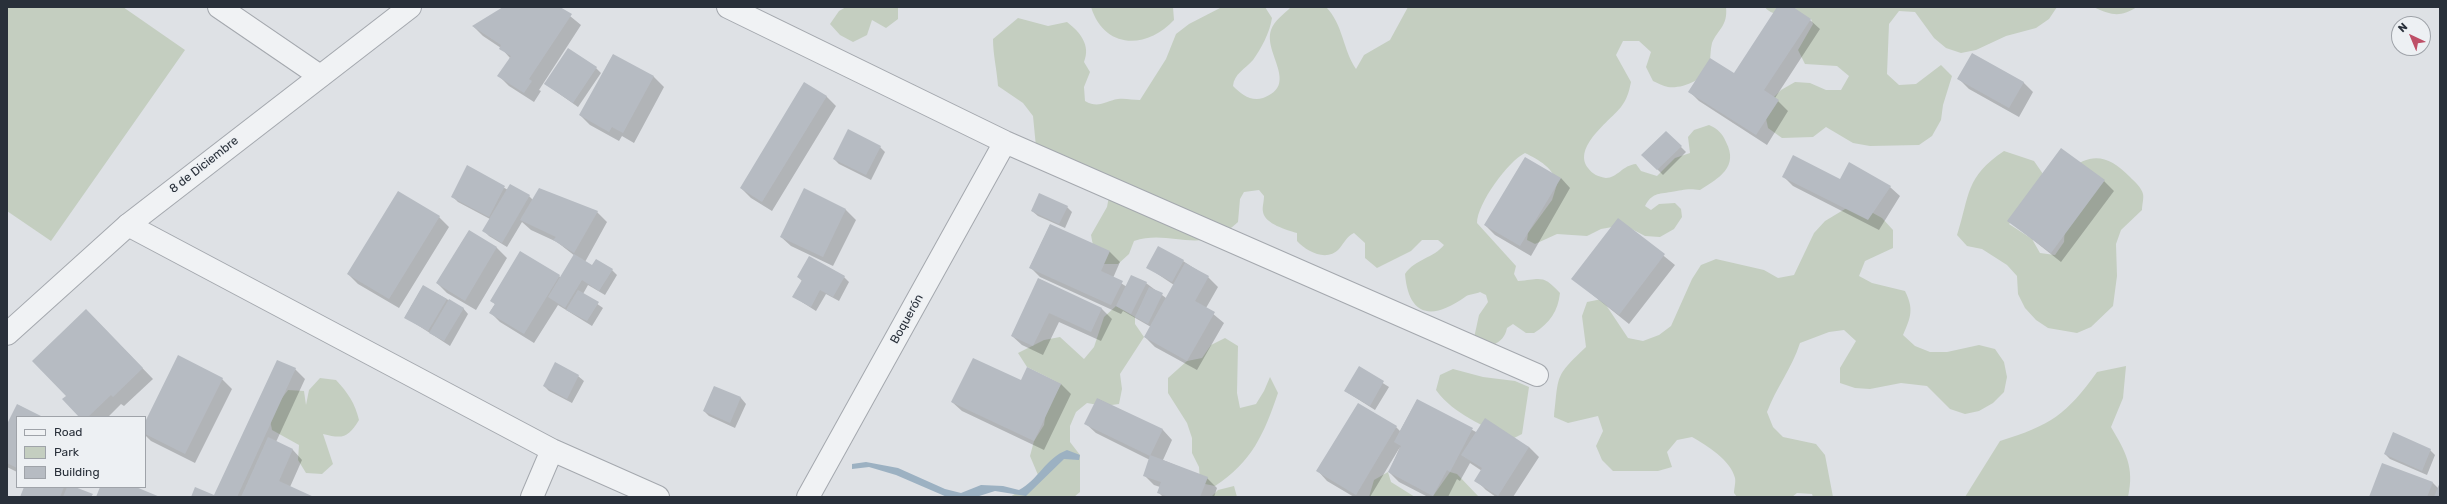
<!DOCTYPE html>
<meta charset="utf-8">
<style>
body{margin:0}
#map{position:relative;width:2447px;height:504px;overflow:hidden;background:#dee1e5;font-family:Rubik,sans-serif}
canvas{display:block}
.frame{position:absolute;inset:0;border:8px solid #29303a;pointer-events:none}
.legend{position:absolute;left:16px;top:416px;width:130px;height:72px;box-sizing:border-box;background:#edf0f3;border:1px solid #9fa3a9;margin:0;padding:5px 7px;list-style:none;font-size:12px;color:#29303a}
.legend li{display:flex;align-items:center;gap:8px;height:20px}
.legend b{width:20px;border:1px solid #9fa3a9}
.north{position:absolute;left:2391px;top:16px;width:40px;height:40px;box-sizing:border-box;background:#edf0f3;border:1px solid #9fa3a9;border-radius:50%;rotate:316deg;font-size:11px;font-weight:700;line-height:16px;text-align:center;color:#29303a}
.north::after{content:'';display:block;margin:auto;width:14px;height:18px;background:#be4f67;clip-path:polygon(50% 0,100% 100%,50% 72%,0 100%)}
</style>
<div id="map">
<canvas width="2447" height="504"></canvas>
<div class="frame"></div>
<ul class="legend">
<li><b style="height:5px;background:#f0f2f4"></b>Road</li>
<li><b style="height:11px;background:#c4cec0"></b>Park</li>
<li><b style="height:11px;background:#b6bbc2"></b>Building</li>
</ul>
<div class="north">N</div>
</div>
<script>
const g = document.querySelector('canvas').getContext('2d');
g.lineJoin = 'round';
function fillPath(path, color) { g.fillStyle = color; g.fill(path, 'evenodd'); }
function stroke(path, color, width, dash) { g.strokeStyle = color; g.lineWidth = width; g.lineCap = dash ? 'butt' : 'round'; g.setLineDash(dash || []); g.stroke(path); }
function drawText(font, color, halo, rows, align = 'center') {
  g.font = font + ' Rubik,sans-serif'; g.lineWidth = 3; g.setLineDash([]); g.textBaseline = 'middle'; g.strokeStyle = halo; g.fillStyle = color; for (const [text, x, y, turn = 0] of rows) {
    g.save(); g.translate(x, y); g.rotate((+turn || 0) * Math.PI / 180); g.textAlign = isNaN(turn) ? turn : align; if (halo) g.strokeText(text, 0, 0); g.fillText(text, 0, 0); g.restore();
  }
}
const green = new Path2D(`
 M 7,7 L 123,7 L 185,50 L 51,241 L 7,211 Z
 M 846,7 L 898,7 L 898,19 L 886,28 L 872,20 L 867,35 L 853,42 L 840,35 L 830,24 L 839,11 Z
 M 1091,7 L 1173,7 L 1174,20 C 1146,50 1104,49 1091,7 Z
 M 1222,7 L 1265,7 L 1272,18 C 1270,32 1261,49 1253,60 C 1245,69 1234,74 1233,86 C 1241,94 1251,102 1263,98 C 1300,85 1263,53 1271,30 C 1274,21 1284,14 1291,7 L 1326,7 C 1343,24 1343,50 1356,69 L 1364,55 L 1390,40 L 1408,7 L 1726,7 C 1728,26 1718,29 1712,43 C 1710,50 1711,58 1709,65 C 1705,80 1682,89 1668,87 C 1663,86 1658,83 1653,81 L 1646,67 L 1651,52 L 1639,41 L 1623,41 L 1616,55 L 1631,82 C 1629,92 1627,99 1621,107 C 1611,120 1572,147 1588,168 C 1592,174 1599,177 1606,178 C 1617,178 1623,165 1636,164 L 1641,171 L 1657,176 L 1675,158 L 1690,153 L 1688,137 L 1694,130 L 1709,125 C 1718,129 1722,133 1726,142 C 1739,167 1719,178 1700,190 C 1687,188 1683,190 1671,192 C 1658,194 1652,193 1645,206 L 1651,210 L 1659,204 L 1675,203 L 1681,209 L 1682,217 L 1674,229 L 1660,237 L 1645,236 L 1624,225 L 1601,229 L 1587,236 L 1557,234 L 1535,244 L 1527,240 L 1528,233 L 1552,200 L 1557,184 C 1554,168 1539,160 1525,153 C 1508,161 1477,204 1477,223 L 1516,266 L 1514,274 L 1518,281 C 1541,279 1543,274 1560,293 C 1558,311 1550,323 1534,333 L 1526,333 L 1513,324 L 1507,328 C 1505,337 1501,341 1493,345 L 1474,338 L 1479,315 L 1488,302 L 1486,295 L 1480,292 C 1476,294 1468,294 1465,297 C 1434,319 1409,319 1405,274 C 1415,259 1434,258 1444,245 L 1438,240 L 1422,240 L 1411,251 L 1377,268 L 1365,258 L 1365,243 L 1354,233 C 1346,237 1345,242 1339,249 C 1327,262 1307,252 1297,241 L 1297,233 C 1287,230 1265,224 1263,212 C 1262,207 1264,202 1264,196 L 1259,190 L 1244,192 L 1240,199 L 1238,222 C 1201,258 1172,228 1134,241 L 1129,254 L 1118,264 L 1102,264 L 1094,251 L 1091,235 L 1107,207 L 1110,191 L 1080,175 L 1065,181 L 1052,174 L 1036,147 L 1033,116 L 1023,103 L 998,86 C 997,70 993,55 993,39 L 1018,18 L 1048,26 L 1067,22 C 1080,32 1091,45 1084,62 L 1090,72 L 1084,87 L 1085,101 C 1099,109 1105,101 1118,99 C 1125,98 1133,100 1140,100 L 1166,59 L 1176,34 L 1189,24 Z
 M 1765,7 L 2057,7 L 2049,19 L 2036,28 L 2006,36 L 1976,50 L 1961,53 L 1946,48 L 1934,38 L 1915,12 L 1899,11 L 1889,24 L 1887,74 L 1899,85 L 1916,84 L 1941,65 L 1952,76 L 1943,105 L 1941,120 L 1932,136 L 1919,145 L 1870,146 L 1853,143 L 1826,127 L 1813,137 L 1782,138 L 1768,128 L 1765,114 L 1771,100 L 1781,90 L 1795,82 L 1810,83 L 1826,90 L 1841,90 L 1849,76 L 1837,66 L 1805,64 L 1798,50 L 1813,24 L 1811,19 C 1798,16 1772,18 1765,7 Z
 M 2093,7 L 2137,7 C 2119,18 2112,15 2093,7 Z
 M 2004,151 L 2034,161 L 2043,174 L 2020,213 L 2009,224 L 2032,239 L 2040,253 L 2055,255 L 2064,242 L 2068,171 C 2092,151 2109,156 2130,177 C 2134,181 2142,188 2143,194 C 2144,198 2142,205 2142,210 L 2121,230 L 2116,244 L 2117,276 L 2113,306 L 2091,327 L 2077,333 L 2048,328 L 2036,320 L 2025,308 L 2018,294 L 2017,276 L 2007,265 L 1982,249 L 1967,246 L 1957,235 C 1970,195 1965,177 2004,151 Z
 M 1855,203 L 1882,218 L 1893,230 L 1893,248 L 1865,261 L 1859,276 L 1872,283 L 1905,291 C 1914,309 1911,317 1903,335 L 1915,346 L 1930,352 L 1947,352 L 1979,345 L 1995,349 L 2004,362 L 2007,377 L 2004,392 L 1993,403 L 1979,411 L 1965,414 L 1950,409 L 1927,386 L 1901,383 L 1870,389 L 1855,388 L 1840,383 L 1840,368 L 1856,341 L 1844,330 L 1829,332 L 1800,343 C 1792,368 1776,388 1767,412 L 1773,427 L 1783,437 L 1816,444 L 1825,455 L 1833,497 L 1813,497 L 1812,494 L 1797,493 L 1792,497 L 1737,497 L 1734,493 C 1734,489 1736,482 1735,478 C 1731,460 1706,445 1692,437 L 1677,440 L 1667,452 L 1672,467 L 1658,471 L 1613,471 L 1602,460 L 1596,446 L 1603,431 L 1598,416 L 1568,423 L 1554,417 C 1559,375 1554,377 1586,347 L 1582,316 L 1587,302 L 1602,299 L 1628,338 L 1643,341 L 1659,335 L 1671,326 L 1692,279 L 1701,265 L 1716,259 L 1764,270 L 1778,278 L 1794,275 L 1814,233 L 1825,221 Z
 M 1116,306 L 1135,317 L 1135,324 L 1144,337 L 1120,374 L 1122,389 L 1119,404 L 1104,406 L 1087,403 L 1076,412 L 1070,426 L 1070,442 L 1080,455 L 1080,492 L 1074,497 L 1010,497 L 1029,485 L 1038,475 L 1030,456 L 1034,441 L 1044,425 L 1046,410 L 1061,384 L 1027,367 L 1018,353 L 1044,340 L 1060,337 L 1084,359 L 1094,347 L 1104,317 Z
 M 1225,338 L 1238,346 L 1237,393 L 1240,408 L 1256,404 L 1264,391 L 1270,377 L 1278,393 C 1264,434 1252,462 1215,486 L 1200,483 L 1199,467 L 1192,453 L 1192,438 L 1187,423 L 1168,393 L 1168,378 L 1187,361 L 1202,358 L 1211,345 Z
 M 2126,366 L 2123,398 L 2111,427 C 2125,451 2135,467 2128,497 L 1965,497 L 2000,441 C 2051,425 2066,415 2097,372 Z
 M 1453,369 L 1483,377 L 1515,381 L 1529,387 L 1522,434 L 1508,441 C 1483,423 1455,416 1436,390 L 1440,375 Z
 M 320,378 L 336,380 C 348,393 355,403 359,420 C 348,438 343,439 323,434 L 333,464 L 322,474 L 306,473 L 298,460 L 299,445 L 272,430 L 269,415 L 288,390 L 304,391 L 306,405 L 309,390 Z
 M 1388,472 L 1391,482 L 1415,497 L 1369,497 L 1374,480 Z
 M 1450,472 L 1457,474 L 1479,497 L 1427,497 L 1433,496 Z
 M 1234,486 L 1237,497 L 1211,497 L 1218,490 Z`);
const water = new Path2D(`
 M 1067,450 L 1080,455 L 1079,460 L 1064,459 L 1026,496 L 995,491 L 976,497 L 947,497 L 896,475 L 869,467 L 852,469 L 852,464 L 866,462 L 898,468 L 945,489 L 961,493 L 981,485 L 1003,486 L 1019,490 C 1038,480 1046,458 1067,450 Z`);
const shadow = new Path2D(`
 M 505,7 L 559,7 L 581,25 L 539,90 L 541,91 L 534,102 L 509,86 L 499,76 L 510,58 L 501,48 L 483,36 L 474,27 Z
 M 1778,7 L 1791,7 L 1810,20 L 1820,29 L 1775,98 L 1788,111 L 1767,145 L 1699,101 L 1689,91 L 1734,75 Z
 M 613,55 L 654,77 L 664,87 L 634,143 L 622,136 L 619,141 L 590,125 L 580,115 Z
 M 596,68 L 601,73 L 578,107 L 544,83 Z
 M 1959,79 L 2023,82 L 2033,92 L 2019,117 L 1969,89 Z
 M 826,96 L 836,106 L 772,211 L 751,198 L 741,188 Z
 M 1666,132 L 1686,152 L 1663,175 L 1643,155 Z
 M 880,147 L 885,152 L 871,180 L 839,164 L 834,159 Z
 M 468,167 L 508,190 L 529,196 L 533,200 L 597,212 L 607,222 L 585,262 L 592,266 L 612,270 L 617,275 L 605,295 L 588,285 L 583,294 L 603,308 L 592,326 L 558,305 L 534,343 L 500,322 L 490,312 L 495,304 L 491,301 L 559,276 L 561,278 L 575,256 L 557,242 L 531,230 L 522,222 L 507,247 L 489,236 L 484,231 L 490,219 L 458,202 L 452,196 Z
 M 1783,176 L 1890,187 L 1900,196 L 1879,230 L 1793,186 Z
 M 1561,178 L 1570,188 L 1531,256 L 1495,235 L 1485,225 Z
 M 2104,181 L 2114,191 L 2061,262 L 2009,221 Z
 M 805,190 L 846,210 L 856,220 L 833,266 L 791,246 L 781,237 Z
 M 1067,207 L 1072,212 L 1065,228 L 1038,216 L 1032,211 Z
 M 439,217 L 449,227 L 399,308 L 358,284 L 348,274 Z
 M 1618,219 L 1675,265 L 1629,324 L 1573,279 Z
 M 1050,225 L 1110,252 L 1120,262 L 1113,278 L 1127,287 L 1146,283 L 1166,298 L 1174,285 L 1147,267 L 1183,261 L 1208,277 L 1218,287 L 1206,308 L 1224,323 L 1197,370 L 1155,347 L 1145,337 L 1151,327 L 1123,311 L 1121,314 L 1040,277 L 1030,267 Z
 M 469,231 L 497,248 L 507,258 L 476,310 L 447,293 L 437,283 Z
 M 798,277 L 844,277 L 849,282 L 839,301 L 826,294 L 816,311 L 794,297 L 802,281 Z
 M 1039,279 L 1102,309 L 1112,319 L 1101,341 L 1059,322 L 1043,355 L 1022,345 L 1012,336 Z
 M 423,286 L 463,308 L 468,314 L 450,346 L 405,317 Z
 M 96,320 L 153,379 L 124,406 L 121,404 L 108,417 L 81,417 L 68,396 Z
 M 1028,368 L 1061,384 L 1071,394 L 1044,450 L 962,411 L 952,402 L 1022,381 Z
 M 1359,368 L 1389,387 L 1375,410 L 1345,391 Z
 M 295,369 L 305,379 L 276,442 L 293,450 L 302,460 L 290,487 L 311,497 L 192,497 L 215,497 Z
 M 578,376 L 584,381 L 572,403 L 549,391 L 544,386 Z
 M 222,379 L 232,389 L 195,463 L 151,441 L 145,435 L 145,424 Z
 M 714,387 L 741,398 L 746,404 L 735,428 L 709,416 L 704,411 Z
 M 1098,399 L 1163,430 L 1172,440 L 1163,460 L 1207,478 L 1217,488 L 1214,497 L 1163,497 L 1159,493 L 1160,487 L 1154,485 L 1144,475 L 1150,460 L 1096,433 L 1086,424 Z
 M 1417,400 L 1476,432 L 1529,447 L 1539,457 L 1513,497 L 1496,497 L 1486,490 L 1476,480 L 1482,471 L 1470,463 L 1460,481 L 1457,479 L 1448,497 L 1428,497 L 1399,482 L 1389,472 L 1400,447 L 1370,497 L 1354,497 L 1327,481 L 1318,471 L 1396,427 L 1400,431 Z
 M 18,405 L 41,417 L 17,417 L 17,472 L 7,467 L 7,426 Z
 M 2430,450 L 2435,455 L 2427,475 L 2390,459 L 2385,454 Z
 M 2433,483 L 2438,488 L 2440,484 L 2440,497 L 2370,497 Z
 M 25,487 L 78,487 L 77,489 L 94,497 L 21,497 Z`);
const building = new Path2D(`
 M 503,7 L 560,7 L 572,14 L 529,79 L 532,81 L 524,93 L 497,76 L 511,56 L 499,49 L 501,45 L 472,26 Z
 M 1777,7 L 1793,7 L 1811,19 L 1764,90 L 1779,100 L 1756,135 L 1688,92 L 1710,58 L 1734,73 Z
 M 568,48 L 597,67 L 573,103 L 544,84 Z
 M 1972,53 L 2024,82 L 2009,108 L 1957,79 Z
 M 613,54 L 654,76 L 623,133 L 612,127 L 609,132 L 579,115 Z
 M 804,82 L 827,96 L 762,202 L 740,188 Z
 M 848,129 L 881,146 L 866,175 L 833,159 Z
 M 1666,131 L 1682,146 L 1657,170 L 1641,155 Z
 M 2061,148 L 2105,180 L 2051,253 L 2007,221 Z
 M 1793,155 L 1840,179 L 1849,162 L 1891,186 L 1868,220 L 1782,177 Z
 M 1525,157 L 1561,178 L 1520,246 L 1484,225 Z
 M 467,165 L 505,186 L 489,217 L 451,197 Z
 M 510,184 L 530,195 L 502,243 L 482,231 Z
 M 539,188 L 598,211 L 574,253 L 553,240 L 556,237 L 520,220 Z
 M 804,188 L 846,209 L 823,257 L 780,237 Z
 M 398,191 L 440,216 L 389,299 L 347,274 Z
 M 1039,193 L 1068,206 L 1059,224 L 1031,211 Z
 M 1618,218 L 1665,254 L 1619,315 L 1571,279 Z
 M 1050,224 L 1110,251 L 1101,271 L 1123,281 L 1111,305 L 1029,268 Z
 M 469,230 L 497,247 L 465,301 L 436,283 Z
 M 1158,246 L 1184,260 L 1172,282 L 1146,268 Z
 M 520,251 L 560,275 L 524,334 L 489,313 L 495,304 L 490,301 Z
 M 574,254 L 592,265 L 596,259 L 613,269 L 599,291 L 582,280 L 565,308 L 548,297 Z
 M 809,256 L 845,276 L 833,297 L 820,290 L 811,307 L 792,297 L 802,280 L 797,277 Z
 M 1185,263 L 1209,276 L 1195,301 L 1215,312 L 1187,361 L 1144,337 Z
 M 1131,275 L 1147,282 L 1131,314 L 1116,306 Z
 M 1038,278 L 1102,308 L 1091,332 L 1049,313 L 1033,346 L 1011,336 Z
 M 423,285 L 447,299 L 428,331 L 404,318 Z
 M 1149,287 L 1163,293 L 1148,324 L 1135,317 Z
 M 578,290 L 599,302 L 587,321 L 566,310 Z
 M 449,299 L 464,308 L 444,341 L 429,333 Z
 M 86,309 L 143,368 L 113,397 L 111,395 L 88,417 L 79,417 L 62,399 L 66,396 L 32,361 Z
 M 178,355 L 223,378 L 185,454 L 145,434 L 145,422 Z
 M 973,358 L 1021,380 L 1027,367 L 1061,384 L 1034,441 L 951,402 Z
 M 277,360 L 296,368 L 237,497 L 191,497 L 195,487 L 214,495 Z
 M 555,362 L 579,375 L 567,399 L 543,386 Z
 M 1359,366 L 1384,381 L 1370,406 L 1344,391 Z
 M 714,386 L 741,397 L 730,423 L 703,411 Z
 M 1097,398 L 1163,429 L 1150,456 L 1084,424 Z
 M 1417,399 L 1473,428 L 1450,472 L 1447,470 L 1433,496 L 1388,472 L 1401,446 L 1394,442 Z
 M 1358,403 L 1397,426 L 1356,495 L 1316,471 Z
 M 17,404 L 43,417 L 17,417 L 17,468 L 7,463 L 7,424 Z
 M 1485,418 L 1529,447 L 1498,496 L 1474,481 L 1482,468 L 1461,455 Z
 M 2393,432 L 2431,449 L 2422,471 L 2384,454 Z
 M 268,437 L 293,449 L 279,481 L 314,497 L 241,497 Z
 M 1150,455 L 1208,477 L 1200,497 L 1169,497 L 1157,493 L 1161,482 L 1143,476 Z
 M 2382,463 L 2433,482 L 2427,497 L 2369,497 Z
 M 2440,482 L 2440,497 L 2434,497 Z
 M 24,487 L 64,487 L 60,497 L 20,497 Z
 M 67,487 L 75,487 L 93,494 L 91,497 L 63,497 Z
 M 100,487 L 136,487 L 160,497 L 96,497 Z`);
const minor = new Path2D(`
 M 219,7 L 320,76
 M 728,7 L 1005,142 L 1537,375
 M 128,225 L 552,450 L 658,497
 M 532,497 L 552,450
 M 808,497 L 1005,142`);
const tertiary = new Path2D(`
 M 7,334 L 128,225 L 410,7`);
const streetNames = [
 ["8 de Diciembre",204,165,-38],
 ["Boquerón",907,319,-61]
];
fillPath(green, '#c4cec0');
fillPath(water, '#9cb1c2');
fillPath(shadow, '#0003');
fillPath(building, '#b6bbc2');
stroke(minor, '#a4a8ae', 24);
stroke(tertiary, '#a4a8ae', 24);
stroke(minor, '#f0f2f4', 22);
stroke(tertiary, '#f0f2f4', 22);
drawText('12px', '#29303a', '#edf0f3', streetNames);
</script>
